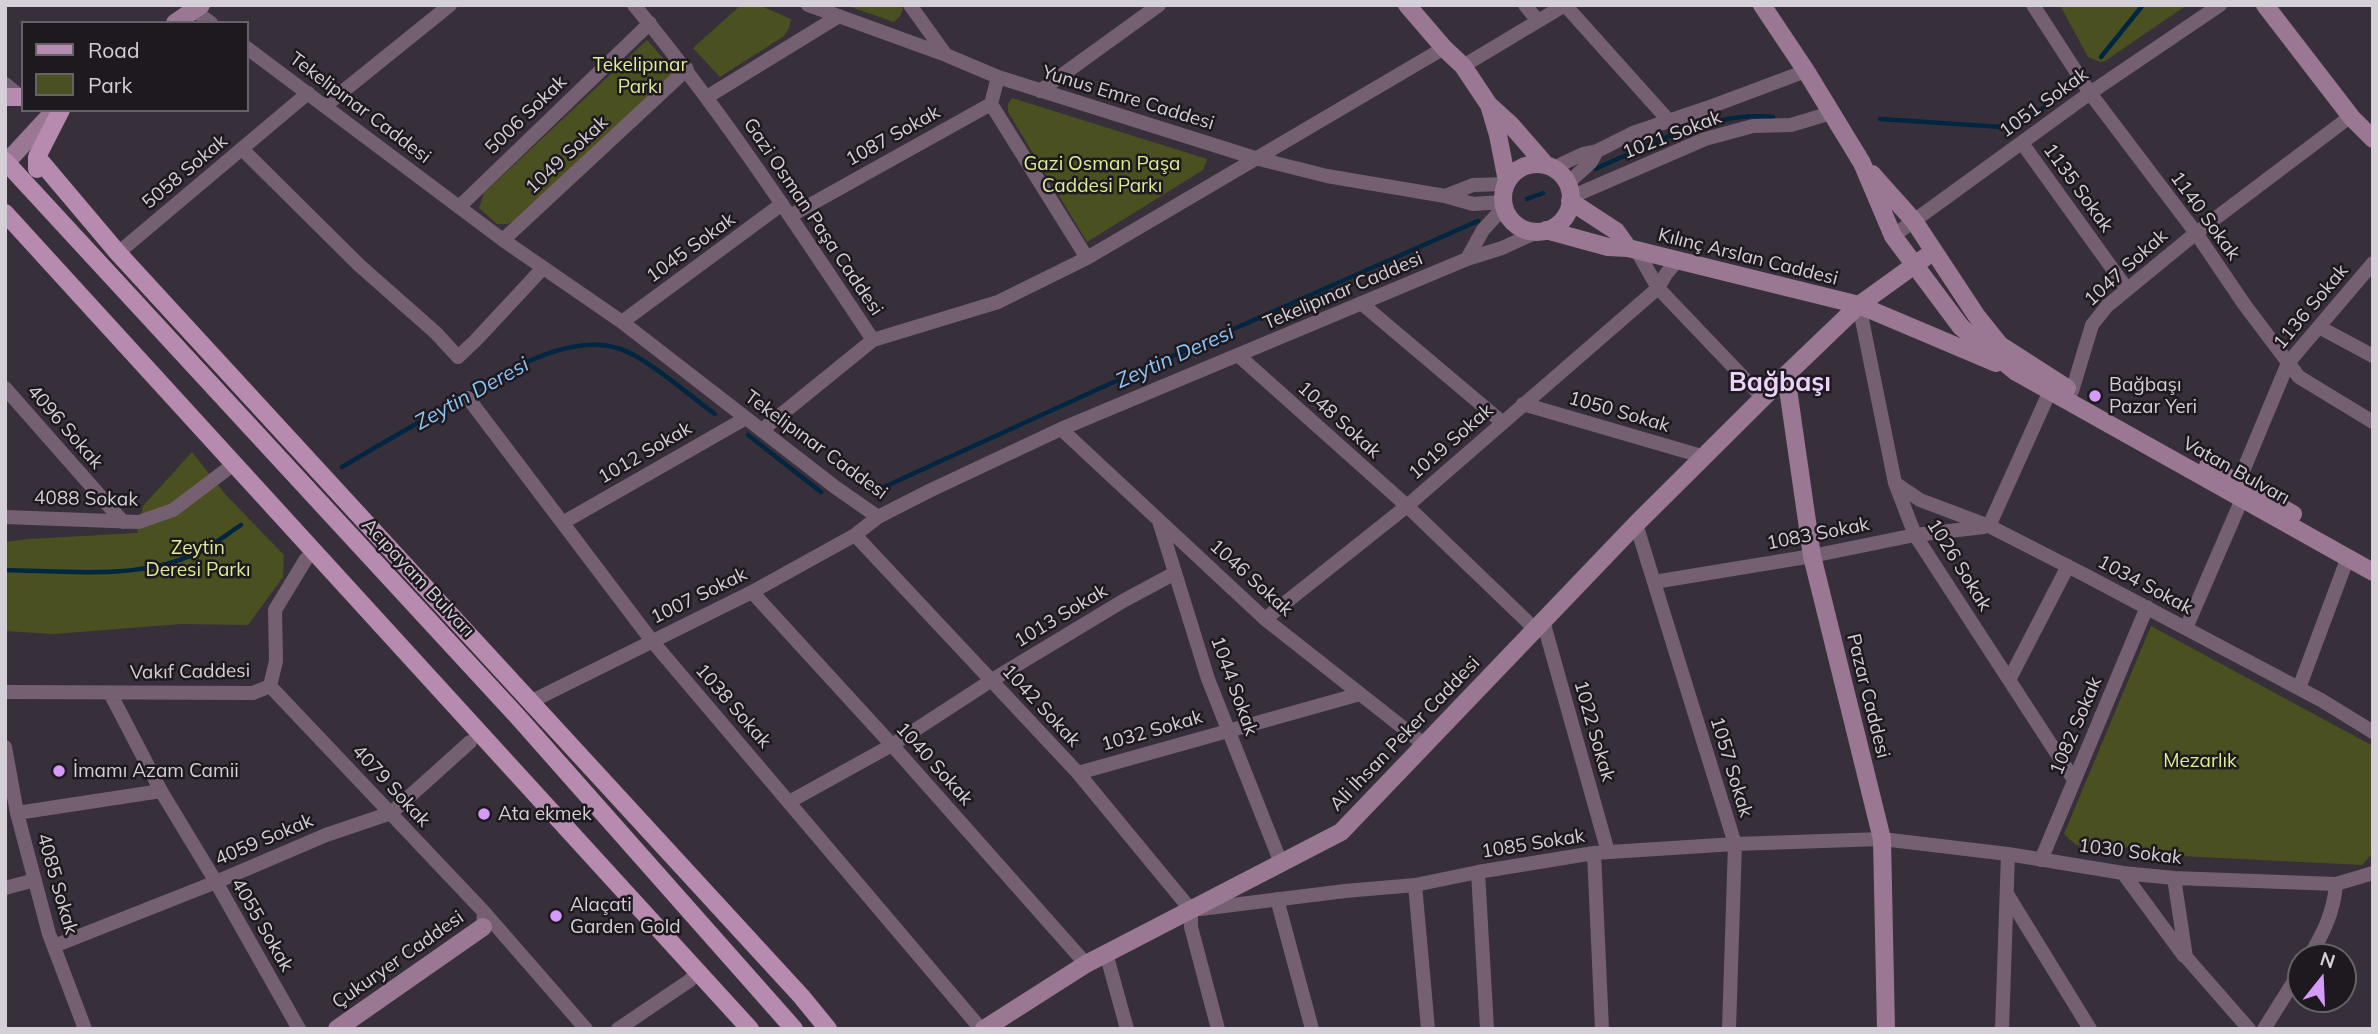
<!DOCTYPE html>
<meta charset="utf-8">
<style>
body{margin:0}
#map{position:relative;width:2378px;height:1034px;overflow:hidden;background:#37303a;font-family:Mulish,sans-serif}
canvas{display:block}
.frame{position:absolute;inset:0;border:7px solid #d5d0d7;pointer-events:none}
.legend{position:absolute;left:21px;top:21px;width:228px;height:91px;box-sizing:border-box;background:#1d191e;border:2px solid #676268;margin:0;padding:9px 12px;list-style:none;font-size:21px;color:#d5d0d7}
.legend li{display:flex;align-items:center;gap:14px;height:35px}
.legend b{width:35px;border:2px solid #676268}
.north{position:absolute;left:2287px;top:943px;width:70px;height:70px;box-sizing:border-box;background:#1d191e;border:2px solid #676268;border-radius:50%;rotate:18deg;font-size:19px;font-weight:700;line-height:28px;text-align:center;color:#d5d0d7}
.north::after{content:'';display:block;margin:auto;width:24px;height:32px;background:#d59bfa;clip-path:polygon(50% 0,100% 100%,50% 72%,0 100%)}
</style>
<div id="map">
<canvas width="2378" height="1034"></canvas>
<div class="frame"></div>
<ul class="legend">
<li><b style="height:9px;background:#b68baf"></b>Road</li>
<li><b style="height:19px;background:#4a501f"></b>Park</li>
</ul>
<div class="north">N</div>
</div>
<script>
const g = document.querySelector('canvas').getContext('2d');
g.lineJoin = 'round';
function fillPath(path, color) { g.fillStyle = color; g.fill(path, 'evenodd'); }
function stroke(path, color, width, dash) { g.strokeStyle = color; g.lineWidth = width; g.lineCap = dash ? 'butt' : 'round'; g.setLineDash(dash || []); g.stroke(path); }
function drawText(font, color, halo, rows, align = 'center') {
  g.font = font + ' Mulish,sans-serif'; g.lineWidth = 5; g.setLineDash([]); g.textBaseline = 'middle'; g.strokeStyle = halo; g.fillStyle = color; for (const [text, x, y, turn = 0] of rows) {
    g.save(); g.translate(x, y); g.rotate((+turn || 0) * Math.PI / 180); g.textAlign = isNaN(turn) ? turn : align; if (halo) g.strokeText(text, 0, 0); g.fillText(text, 0, 0); g.restore();
  }
}
const green = new Path2D(`
 M 741,5 L 759,5 L 791,19 L 789,28 L 784,36 L 720,77 L 693,48 Z
 M 845,5 L 899,5 L 903,9 L 900,16 L 894,22 Z
 M 2060,5 L 2187,5 L 2105,61 L 2100,62 L 2088,57 Z
 M 647,40 L 676,73 L 514,221 L 508,224 L 497,224 L 479,208 L 484,193 Z
 M 1012,98 L 1207,159 L 1203,170 L 1087,242 L 1008,112 L 1008,104 Z
 M 192,452 L 225,494 L 284,555 L 283,577 L 248,625 L 181,624 L 54,634 L 5,631 L 5,542 L 29,539 L 137,533 L 143,506 Z
 M 2151,626 L 2373,746 L 2373,853 L 2362,865 L 2181,856 L 2135,848 L 2076,845 L 2064,834 Z`);
const stream = new Path2D(`
 M 2101,57 L 2143,5
 M 1880,119 L 2002,127 C 2024,122 2043,108 2062,96
 M 1595,169 C 1653,144 1708,111 1773,117
 M 1527,199 L 1543,193
 M 748,435 L 821,492
 M 342,467 C 374,448 407,429 439,411 C 485,384 562,331 617,348 C 644,355 691,397 715,414
 M 873,492 L 1116,381 L 1478,221
 M 5,570 C 66,571 137,580 195,554 C 211,547 226,535 241,525`);
const street = new Path2D(`
 M 634,5 C 722,111 797,226 873,340
 M 808,5 L 946,55 L 998,77 L 1255,158 L 1327,176 L 1445,196 L 1473,204 L 1503,202
 M 910,5 L 946,55
 M 1525,5 L 1538,21
 M 1565,5 L 1669,121
 M 2033,5 L 2090,93 L 2196,233 L 2244,304 L 2299,377 L 2373,422
 M 194,10 L 211,23
 M 247,48 L 503,240 L 622,322 L 835,487 L 878,517
 M 1463,66 L 1565,5
 M 5,84 L 21,97
 M 1040,91 L 1159,5
 M 707,97 L 839,16
 M 991,104 L 1087,258
 M 326,105 L 450,5
 M 2022,143 L 2127,289
 M 242,149 L 359,265 L 436,333 L 458,357 L 476,340 L 543,268
 M 1553,168 L 1583,154 L 1597,151 L 1633,133 L 1707,108 L 1806,71
 M 1567,184 L 1591,162 L 1597,151
 M 1445,196 L 1473,185 L 1505,184
 M 1571,197 L 1705,139 L 1753,126 L 1791,125 L 1831,113
 M 459,207 L 650,23
 M 790,216 L 991,104 L 998,77
 M 1893,236 L 2090,93 L 2220,5
 M 503,240 L 687,69
 M 1637,251 L 1658,288 L 1764,399
 M 118,253 L 308,93
 M 1467,259 L 1483,230 L 1504,207
 M 1361,303 L 1502,422
 M 1859,305 L 1895,483 L 1915,535 L 2074,780
 M 622,322 L 782,204
 M 2319,327 L 2373,356
 M 1239,356 L 1407,506 L 1535,629
 M 5,388 L 123,522
 M 468,398 L 652,641 L 981,1029
 M 2065,398 L 2072,391 L 2092,325 L 2107,306 L 2196,233 L 2351,116
 M 1523,404 L 1705,457
 M 1061,429 L 1265,619 L 1425,745
 M 762,430 L 873,340 L 998,302 L 1087,258 L 1444,48
 M 1895,483 L 1920,500 L 1989,526 L 2085,575 L 2321,700 L 2373,732
 M 2232,491 L 2238,483 L 2288,363 L 2373,263
 M 5,517 L 139,522 L 173,510 L 234,464
 M 1159,521 L 1208,679 L 1281,863
 M 564,522 L 746,418
 M 1636,524 L 1735,844 L 1729,1029
 M 1989,526 L 2050,391
 M 855,535 L 1078,773 L 1191,910
 M 1654,582 L 1812,556 L 1915,535 L 1984,527
 M 752,592 L 892,745 L 1086,964
 M 1265,619 L 1407,506 L 1658,288 L 1666,274 L 1677,261
 M 1543,621 L 1608,852
 M 2186,628 L 2242,499
 M 2009,680 L 2068,566
 M 270,686 L 484,912 L 483,927
 M 2299,688 L 2348,557
 M 5,692 L 253,693 L 270,686 L 276,661 L 275,610 L 306,559 L 314,553
 M 110,693 L 161,791 L 216,882 L 299,1029
 M 532,701 L 752,592 L 855,535 L 878,517 L 931,490 L 1061,429 L 1467,259 L 1502,248 L 1537,232
 M 5,747 L 17,813 L 49,934 L 85,1029
 M 1078,773 L 1360,694
 M 789,802 L 892,745 L 992,680 L 1123,601 L 1175,573
 M 17,813 L 161,791
 M 1594,853 L 1602,1029
 M 2041,860 L 2147,607
 M 1478,872 L 1487,1029
 M 2123,873 L 2184,956
 M 2174,878 L 2186,957 L 2249,1029
 M 1415,885 L 1428,1029
 M 5,888 L 35,880
 M 2007,894 L 2090,1029
 M 1277,899 L 1312,1029
 M 1200,909 L 1345,891 L 1415,885 L 1478,872 L 1594,853 L 1735,844 L 1882,839 L 2008,854 L 2123,873 L 2174,878 L 2336,884 L 2373,873
 M 1191,910 L 1191,927 L 1218,1029
 M 484,912 L 586,1029
 M 54,946 L 216,882 L 326,835 L 391,813 L 470,742
 M 1106,953 L 1127,1029
 M 2309,957 C 2323,934 2334,912 2336,884
 M 618,1029 L 689,981 L 698,972
 M 2002,1029 L 2008,854
 M 2264,1029 L 2301,970`);
const secondary = new Path2D(`
 M 1407,5 L 1444,48 L 1463,66 L 1489,105 L 1511,125 L 1545,164
 M 1762,5 L 1806,71 L 1862,163 L 1893,236 L 1961,327 L 2016,372 L 2373,572
 M 2265,5 L 2352,118 L 2373,139
 M 175,23 L 201,5
 M 1489,105 L 1498,135 L 1507,181
 M 5,164 L 55,110
 M1503 198a34 34 0 1 1 68 0a34 34 0 1 1-68 0Z
 M 1872,174 L 1914,221 L 1976,315 L 2000,345 L 2067,388
 M 1570,201 L 1616,231 L 1628,248
 M 1546,230 L 1608,247 L 1628,248 L 1859,305 L 1996,363
 M 1786,375 L 1812,556 L 1882,839 L 1886,1029
 M 2208,466 L 2293,514
 M 337,1029 L 483,927
 M 984,1029 L 1086,964 L 1341,832 L 1636,524 L 1786,375 L 1859,305 L 1934,251`);
const primary = new Path2D(`
 M 5,97 L 21,97
 M 37,157 L 118,253 L 801,996 L 828,1029
 M 5,161 L 518,717 L 794,1029
 M 37,169 L 37,157 L 61,110
 M 5,213 L 750,1029`);
const markers = [
 [2095,396,7,"#d59bfa"],
 [59,771,7,"#d59bfa"],
 [484,814,7,"#d59bfa"],
 [556,916,7,"#d59bfa"]
];
const parkNames = [
 ["Tekelipınar",640,65],
 ["Parkı",640,87],
 ["Gazi Osman Paşa",1102,164],
 ["Caddesi Parkı",1102,186],
 ["Zeytin",198,548],
 ["Deresi Parkı",198,570],
 ["Mezarlık",2200,761]
];
const streetNames = [
 ["Yunus Emre Caddesi",1128,98,17],
 ["1051 Sokak",2044,103,-36],
 ["Tekelipınar Caddesi",360,108,37],
 ["5006 Sokak",526,115,-44],
 ["1021 Sokak",1672,135,-21],
 ["1087 Sokak",893,136,-29],
 ["1049 Sokak",567,155,-43],
 ["5058 Sokak",185,172,-40],
 ["1135 Sokak",2078,188,54],
 ["1140 Sokak",2205,216,54],
 ["Gazi Osman Paşa Caddesi",813,217,56],
 ["1045 Sokak",691,248,-36],
 ["Kılınç Arslan Caddesi",1748,257,14],
 ["1047 Sokak",2126,268,-42],
 ["Tekelipınar Caddesi",1343,291,-23],
 ["1136 Sokak",2311,307,-50],
 ["1050 Sokak",1619,412,16],
 ["1048 Sokak",1339,420,42],
 ["4096 Sokak",65,427,49],
 ["1019 Sokak",1451,442,-41],
 ["Tekelipınar Caddesi",816,445,36],
 ["1012 Sokak",645,453,-30],
 ["Vatan Bulvarı",2236,471,29],
 ["4088 Sokak",86,499,1],
 ["1083 Sokak",1818,534,-11],
 ["1026 Sokak",1959,565,58],
 ["Acıpayam Bulvarı",418,578,47],
 ["1046 Sokak",1251,578,42],
 ["1034 Sokak",2145,585,28],
 ["1007 Sokak",699,596,-26],
 ["1013 Sokak",1061,616,-31],
 ["Vakıf Caddesi",190,672,-1],
 ["1044 Sokak",1234,686,70],
 ["Pazar Caddesi",1868,696,76],
 ["1038 Sokak",733,706,49],
 ["1042 Sokak",1041,706,47],
 ["1082 Sokak",2076,726,-67],
 ["1032 Sokak",1152,731,-16],
 ["1022 Sokak",1594,731,74],
 ["Ali İhsan Peker Caddesi",1405,734,-46],
 ["1040 Sokak",934,764,48],
 ["1057 Sokak",1731,767,73],
 ["4079 Sokak",391,786,47],
 ["4059 Sokak",264,840,-23],
 ["1085 Sokak",1533,844,-9],
 ["1030 Sokak",2130,852,7],
 ["4085 Sokak",57,884,74],
 ["4055 Sokak",262,925,60],
 ["Çukuryer Caddesi",398,960,-35]
];
const poiNames = [
 ["Bağbaşı",2109,385],
 ["Pazar Yeri",2109,407],
 ["İmamı Azam Camii",73,771],
 ["Ata ekmek",498,814],
 ["Alaçati",570,905],
 ["Garden Gold",570,927]
];
const waterNames = [
 ["Zeytin Deresi",1175,357,-24],
 ["Zeytin Deresi",472,394,-29]
];
const districtNames = [
 ["Bağbaşı",1780,383]
];
fillPath(green, '#4a501f');
stroke(stream, '#002642', 4.5);
stroke(street, '#756072', 14);
stroke(secondary, '#9a7894', 18);
stroke(primary, '#b68baf', 18);
for (const [x, y, r, color] of markers) { const dot = new Path2D(); dot.arc(x, y, r, 0, 2 * Math.PI); g.fillStyle = color; g.fill(dot); stroke(dot, '#1d191e', 2.5); }
drawText('19px', '#e0ed94', '#1d191e', parkNames);
drawText('19px', '#d5d0d7', '#1d191e', streetNames);
drawText('19px', '#d5d0d7', '#1d191e', poiNames, 'left');
drawText('italic 21px', '#8cc5f6', '#1d191e', waterNames);
drawText('bold 26px', '#ebd3fc', '#1d191e', districtNames);
</script>
